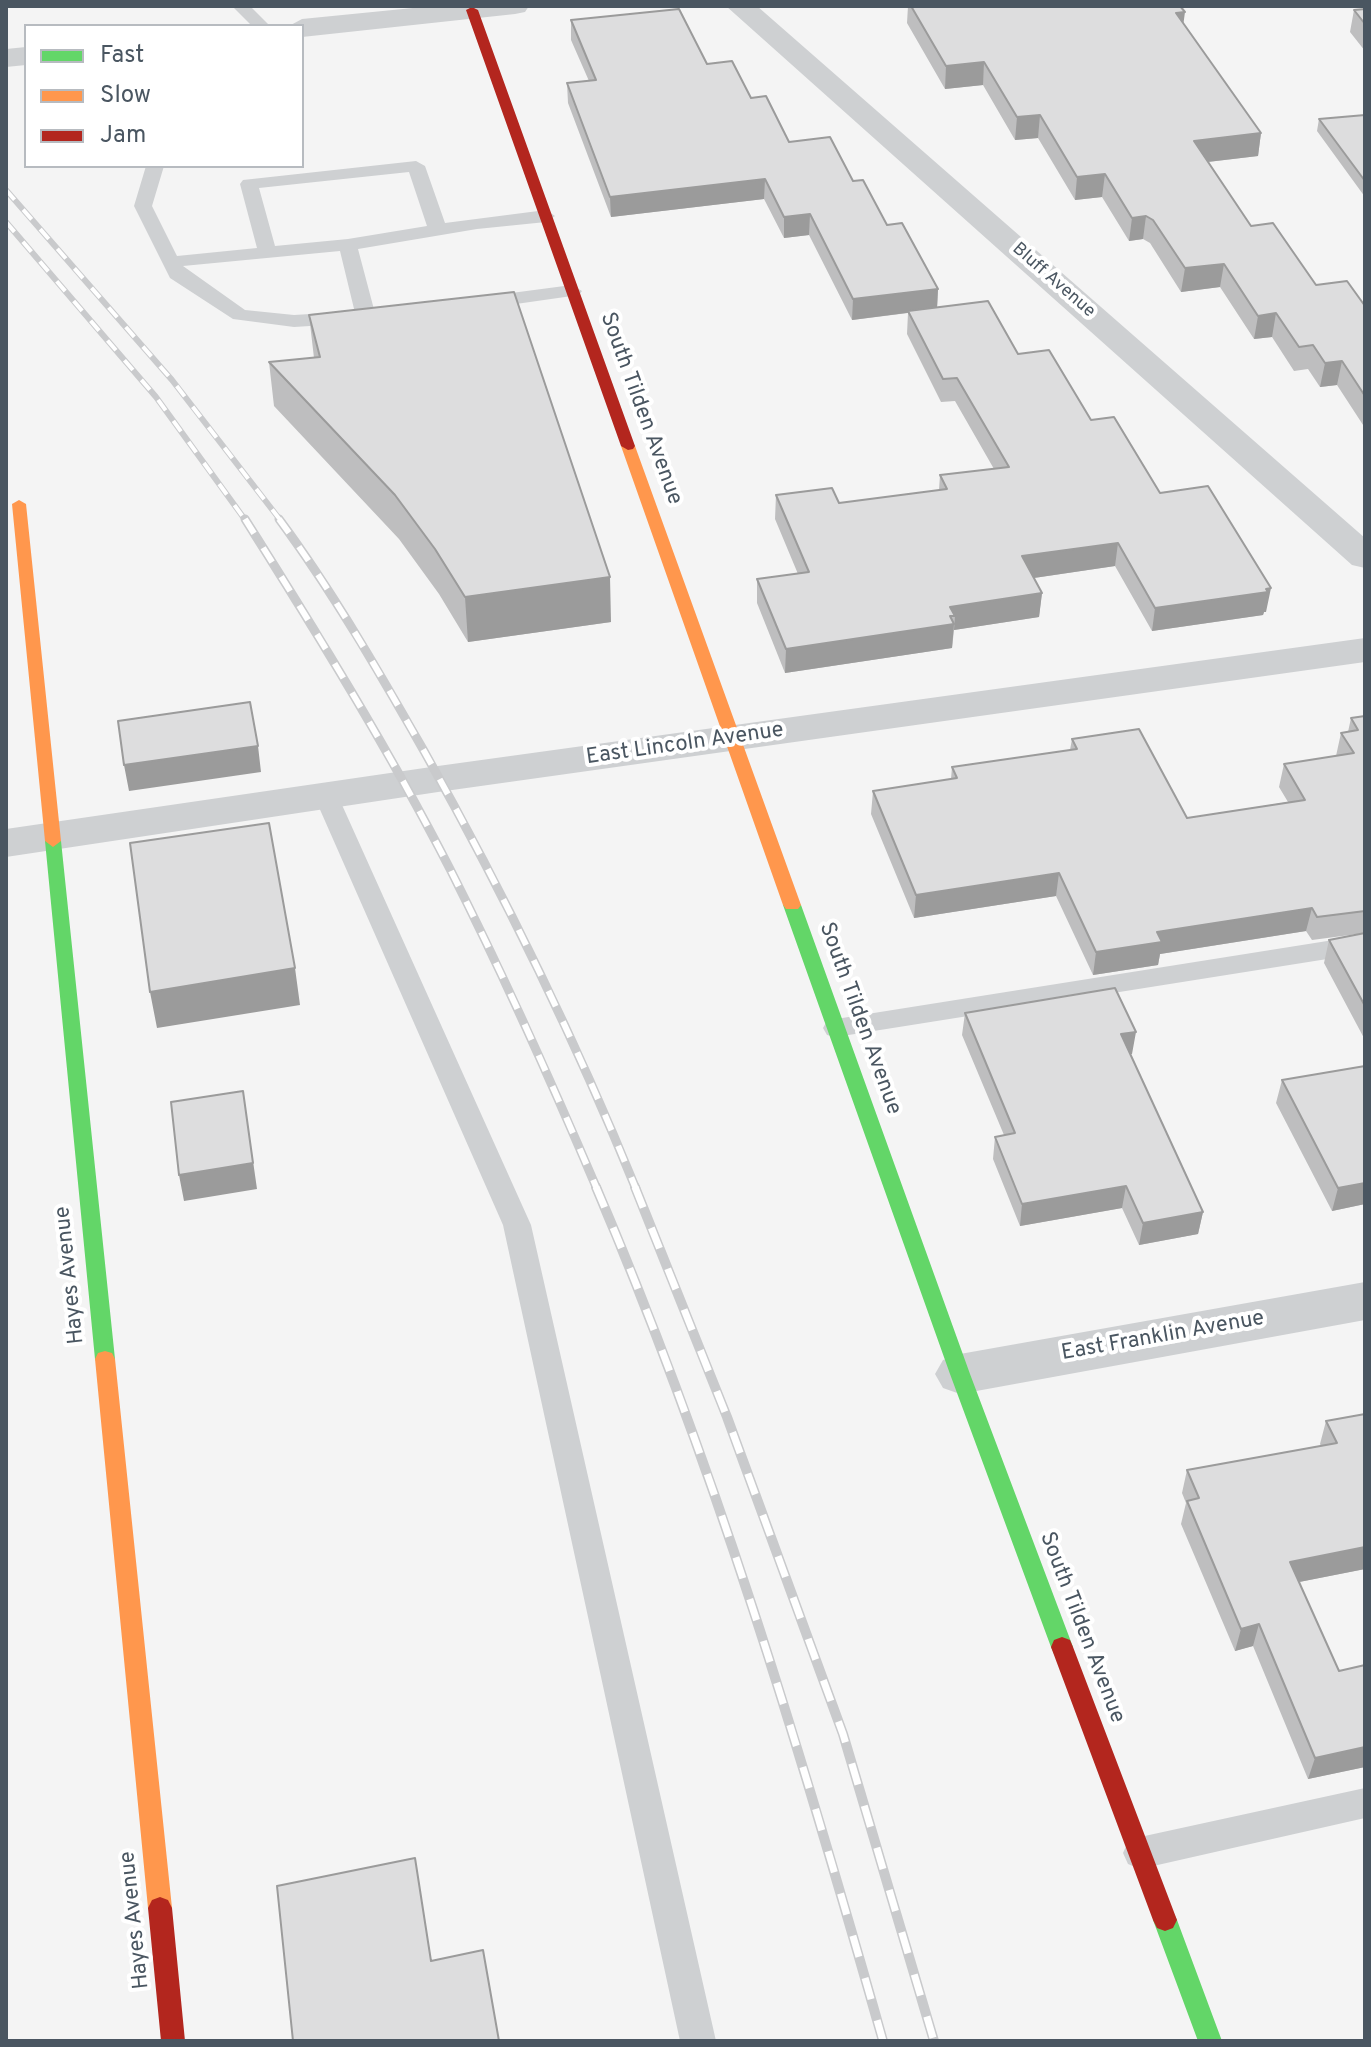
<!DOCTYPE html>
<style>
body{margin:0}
#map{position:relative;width:1371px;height:2047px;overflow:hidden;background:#f4f4f4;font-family:Overpass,sans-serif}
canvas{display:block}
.frame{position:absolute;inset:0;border:8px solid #4a5661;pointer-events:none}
.legend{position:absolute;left:24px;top:24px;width:280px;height:144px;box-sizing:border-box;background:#fff;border:2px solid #b7bbc0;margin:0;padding:10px 14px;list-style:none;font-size:24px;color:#4a5661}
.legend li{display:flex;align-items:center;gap:16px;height:40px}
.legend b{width:40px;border:2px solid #b7bbc0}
</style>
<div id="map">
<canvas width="1371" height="2047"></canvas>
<div class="frame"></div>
<ul class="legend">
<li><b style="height:10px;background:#63d668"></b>Fast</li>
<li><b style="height:10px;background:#ff974d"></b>Slow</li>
<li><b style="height:10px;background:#b3261e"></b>Jam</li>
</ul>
</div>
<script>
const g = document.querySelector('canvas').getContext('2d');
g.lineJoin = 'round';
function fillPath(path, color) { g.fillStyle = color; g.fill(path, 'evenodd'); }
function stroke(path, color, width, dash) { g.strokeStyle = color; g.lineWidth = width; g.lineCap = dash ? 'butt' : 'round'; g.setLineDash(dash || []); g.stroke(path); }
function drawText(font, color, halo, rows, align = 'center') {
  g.font = font + ' Overpass,sans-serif'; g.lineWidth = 8; g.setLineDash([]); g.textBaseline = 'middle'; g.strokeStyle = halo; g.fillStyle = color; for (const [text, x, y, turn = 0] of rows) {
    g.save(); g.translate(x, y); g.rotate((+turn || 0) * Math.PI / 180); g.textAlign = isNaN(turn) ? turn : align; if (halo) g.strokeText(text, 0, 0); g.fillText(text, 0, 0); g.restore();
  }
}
const lane = new Path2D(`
 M 232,6 L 250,6 L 270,26 L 252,26 Z
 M 416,161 L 425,166 L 445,223 L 546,210 L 555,216 L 546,222 L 477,229 L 358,249 L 376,317 L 366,323 L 356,317 L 340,251 L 183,266 L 245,310 L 294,315 L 342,312 L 352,318 L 342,324 L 294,327 L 233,319 L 170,278 L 134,206 L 146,166 L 164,166 L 152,206 L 177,256 L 257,248 L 240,184 L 243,180 ZM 409,172 L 427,226 L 348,239 L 275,246 L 259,188 Z
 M 572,285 L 582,291 L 579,295 L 481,309 L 471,303 L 481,297 Z
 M 326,788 L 334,790 L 338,796 L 531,1225 L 716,2041 L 680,2041 L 503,1225 L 314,796 L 318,790 Z
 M 1365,935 L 1365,953 L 836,1037 L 827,1035 L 823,1028 L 827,1021 L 836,1019 Z
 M 1365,1788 L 1365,1818 L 1140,1869 L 1128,1864 L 1123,1853 L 1128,1842 L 1140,1837 Z`);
const street = new Path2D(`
 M 433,6 L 529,6 L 525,12 L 515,14 L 302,37 L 302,26 L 289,26 L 302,19 Z
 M 726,6 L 757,6 L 1365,538 L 1365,568 L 1352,565 Z
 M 26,47 L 26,65 L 6,67 L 6,49 Z
 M 1365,638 L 1365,662 L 438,792 L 6,857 L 6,829 L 438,766 Z
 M 1365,1282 L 1365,1320 L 960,1394 L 943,1388 L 935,1374 L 943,1360 L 960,1354 Z`);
const fast = new Path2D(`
 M 53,835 L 61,841 L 115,1359 L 112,1365 L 105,1367 L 98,1365 L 95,1359 L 45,841 Z
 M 792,899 L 801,905 L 970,1374 L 1073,1647 L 1070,1654 L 1062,1657 L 1054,1654 L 1051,1647 L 950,1374 L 783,905 Z
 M 1165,1909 L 1173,1912 L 1177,1920 L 1222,2041 L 1198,2041 L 1153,1920 L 1157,1912 Z`);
const slow = new Path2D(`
 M 628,442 L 635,446 L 801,905 L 798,909 L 786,909 L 783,905 L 621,446 Z
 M 19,500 L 26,504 L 61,841 L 53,847 L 45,841 L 12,504 Z
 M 105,1351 L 112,1353 L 115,1359 L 172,1908 L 168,1916 L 160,1919 L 152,1916 L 148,1908 L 95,1359 L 98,1353 Z`);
const jam = new Path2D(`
 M 472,7 L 478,10 L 635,446 L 633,449 L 628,450 L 621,446 L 466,10 Z
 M 1062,1637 L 1070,1640 L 1073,1647 L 1177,1920 L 1173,1928 L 1165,1931 L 1157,1928 L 1153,1920 L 1051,1647 L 1054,1640 Z
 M 160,1897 L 168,1900 L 172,1908 L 185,2041 L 161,2041 L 148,1908 L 152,1900 Z`);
const railFar2 = new Path2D(`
 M 6,190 L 172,380 L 281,521
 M 6,222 L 156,397 L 246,521`);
const railFar1 = new Path2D(`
 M 245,519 C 317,633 388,748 450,869 C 503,974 551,1081 597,1189
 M 279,519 C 333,592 379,672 424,751 C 503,892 575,1039 636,1189`);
const rail = new Path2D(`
 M 596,1187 C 714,1463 801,1752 883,2041
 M 635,1187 L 727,1417 L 843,1734 L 934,2041`);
const wall = new Path2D(`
 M 908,6 L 1180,6 L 1183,23 L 1261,133 L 1258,156 L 1208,162 L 1251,226 L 1316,285 L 1365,306 L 1365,428 L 1337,385 L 1320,387 L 1308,369 L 1294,371 L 1272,337 L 1254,339 L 1220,287 L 1181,292 L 1150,243 L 1143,239 L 1129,241 L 1102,197 L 1075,200 L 1038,138 L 1015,140 L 983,85 L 945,89 L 907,23 Z
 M 1365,9 L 1365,51 L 1350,32 L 1354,10 Z
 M 571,20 L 707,64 L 751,98 L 789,142 L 853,181 L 938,289 L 937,308 L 1018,354 L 1091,420 L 1160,493 L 1266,612 L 1264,612 L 1263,615 L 1152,631 L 1115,566 L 1034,578 L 1042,593 L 1039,617 L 954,630 L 952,648 L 785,673 L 757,603 L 757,579 L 798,574 L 775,519 L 776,495 L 839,503 L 939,490 L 940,475 L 994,469 L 955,401 L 941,402 L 907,334 L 908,313 L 852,320 L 809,235 L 784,238 L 764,199 L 611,217 L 568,103 L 567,83 L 589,81 L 571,40 Z
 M 1365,115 L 1365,197 L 1317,131 L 1319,119 Z
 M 309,315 L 611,622 L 468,642 L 439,594 L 399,539 L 274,406 L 269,362 L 314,358 Z
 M 1365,716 L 1365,933 L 1312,940 L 1306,931 L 1160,954 L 1158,965 L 1093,975 L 1056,896 L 914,918 L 871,814 L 873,791 L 951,779 L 952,767 L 1070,750 L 1072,739 L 1187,818 L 1288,802 L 1279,787 L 1284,764 L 1336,756 L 1341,733 L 1348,732 L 1351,718 Z
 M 1365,933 L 1365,1040 L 1324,963 L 1329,940 Z
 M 965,1013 L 1132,1054 L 1130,1054 L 1203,1212 L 1198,1234 L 1139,1245 L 1122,1208 L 1020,1226 L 993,1159 L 995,1137 L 1004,1135 L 962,1035 Z
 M 1282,1080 L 1365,1204 L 1332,1211 L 1276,1103 Z
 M 1365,1414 L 1365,1569 L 1299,1582 L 1339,1671 L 1365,1665 L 1365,1767 L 1308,1779 L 1253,1646 L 1235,1651 L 1181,1524 L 1186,1503 L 1182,1493 L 1187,1470 L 1321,1446 L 1320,1444 L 1326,1421 Z`);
const shadedWall = new Path2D(`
 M 1185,12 L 1182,34 L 1176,13 Z
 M 984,62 L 983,85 L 945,89 L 946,66 Z
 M 1040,115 L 1038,138 L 1015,140 L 1017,117 Z
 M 1261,133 L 1258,156 L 1190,164 L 1194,141 Z
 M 1105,174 L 1102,197 L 1075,200 L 1077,177 Z
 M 765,179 L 764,199 L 611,217 L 610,197 Z
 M 810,214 L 809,235 L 784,238 L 784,217 Z
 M 1146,216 L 1143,239 L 1129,241 L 1132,218 Z
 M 1224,264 L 1220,287 L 1181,292 L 1185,268 Z
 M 938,289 L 937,309 L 852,320 L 853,299 Z
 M 1276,313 L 1272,337 L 1254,339 L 1258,316 Z
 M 1342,361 L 1337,385 L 1320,387 L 1325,363 Z
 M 1118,543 L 1115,566 L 1020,580 L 1022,556 Z
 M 610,577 L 611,622 L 468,642 L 465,597 Z
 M 1271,588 L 1266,612 L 1264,612 L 1263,615 L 1152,631 L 1155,608 Z
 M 1042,593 L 1039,617 L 954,630 L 955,616 L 950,616 L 954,624 L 952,648 L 785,673 L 786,649 L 950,607 Z
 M 258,746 L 261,772 L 129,791 L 124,765 Z
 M 1059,873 L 1056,896 L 914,918 L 916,895 Z
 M 1312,908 L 1306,931 L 1160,954 L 1158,965 L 1093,975 L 1096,952 L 1157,932 Z
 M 295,968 L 300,1005 L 157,1028 L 150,992 Z
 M 1136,1032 L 1132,1054 L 1117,1056 L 1121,1034 Z
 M 243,1091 L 257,1189 L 184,1201 L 179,1175 Z
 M 1365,1183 L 1365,1204 L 1332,1211 L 1338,1188 Z
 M 1126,1186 L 1122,1208 L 1020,1226 L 1022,1204 Z
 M 1203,1212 L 1198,1234 L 1139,1245 L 1143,1223 Z
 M 1365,1547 L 1365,1569 L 1284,1585 L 1290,1562 Z
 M 1259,1624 L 1253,1646 L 1235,1651 L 1241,1629 Z
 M 1365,1747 L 1365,1767 L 1308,1779 L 1315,1758 Z`);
const building = new Path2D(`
 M 911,6 L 1180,6 L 1185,12 L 1176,13 L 1261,133 L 1194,141 L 1251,226 L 1273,223 L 1316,285 L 1347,281 L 1365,306 L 1365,396 L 1342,361 L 1325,363 L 1313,345 L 1299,347 L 1276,313 L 1258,316 L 1224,264 L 1185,268 L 1153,220 L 1146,216 L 1132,218 L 1105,174 L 1077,177 L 1040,115 L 1017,117 L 984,62 L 946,66 Z
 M 679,9 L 707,64 L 732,61 L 751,98 L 766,96 L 789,142 L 830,137 L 853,181 L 863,180 L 887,225 L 902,223 L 938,289 L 853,299 L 810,214 L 784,217 L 765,179 L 610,197 L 567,83 L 596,80 L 571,20 Z
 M 1365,9 L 1365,24 L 1354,10 Z
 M 1365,115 L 1365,181 L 1319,119 Z
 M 514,292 L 610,577 L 465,597 L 435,549 L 395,495 L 269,362 L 320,357 L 309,315 Z
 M 988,301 L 1018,354 L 1049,350 L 1091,420 L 1114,417 L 1160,493 L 1208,486 L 1271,588 L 1266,589 L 1268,592 L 1155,608 L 1118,543 L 1022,556 L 1042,593 L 950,607 L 955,616 L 950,616 L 954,624 L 786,649 L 757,579 L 809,572 L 776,495 L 832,488 L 839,503 L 947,489 L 940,475 L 1009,467 L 957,378 L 943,379 L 908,311 Z
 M 250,702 L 258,746 L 124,765 L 118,721 Z
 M 1365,716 L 1365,911 L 1317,917 L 1312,908 L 1157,932 L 1162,942 L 1096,952 L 1059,873 L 916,895 L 873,791 L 957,778 L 952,767 L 1077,749 L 1072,739 L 1139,729 L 1187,818 L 1305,800 L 1284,764 L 1354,753 L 1341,733 L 1358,730 L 1351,718 Z
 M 269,823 L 295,968 L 150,992 L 130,843 Z
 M 1365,933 L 1365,1006 L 1329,940 Z
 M 1115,988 L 1136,1032 L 1121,1034 L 1203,1212 L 1143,1223 L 1126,1186 L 1022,1204 L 995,1137 L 1015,1133 L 965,1013 Z
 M 1365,1066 L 1365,1183 L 1338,1188 L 1282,1080 Z
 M 243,1091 L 253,1163 L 179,1175 L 171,1102 Z
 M 1365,1414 L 1365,1547 L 1290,1562 L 1339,1671 L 1365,1665 L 1365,1747 L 1315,1758 L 1259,1624 L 1241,1629 L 1187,1501 L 1199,1498 L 1187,1470 L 1337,1443 L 1326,1421 Z
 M 415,1858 L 431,1961 L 483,1950 L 499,2041 L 293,2041 L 277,1886 Z`);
const farStreetnames = [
 ["Bluff Avenue",1053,281,41]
];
const streetNames = [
 ["South Tilden Avenue",640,409,70],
 ["East Lincoln Avenue",685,745,-8],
 ["South Tilden Avenue",859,1019,70],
 ["Hayes Avenue",71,1275,-96],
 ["East Franklin Avenue",1163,1337,-10],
 ["South Tilden Avenue",1081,1628,69],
 ["Hayes Avenue",136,1920,-96]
];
fillPath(lane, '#ced0d2');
fillPath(street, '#ced0d2');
fillPath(fast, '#63d668');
fillPath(slow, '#ff974d');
fillPath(jam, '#b3261e');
stroke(railFar2, '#c9cacc', 6);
stroke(railFar1, '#c9cacc', 9);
stroke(rail, '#c9cacc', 10);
stroke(railFar2, '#fff', 4, [13]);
stroke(railFar1, '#fff', 6, [17]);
stroke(rail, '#fff', 7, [22]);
fillPath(wall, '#bebebf');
fillPath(shadedWall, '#9b9b9b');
fillPath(building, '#ddddde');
stroke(building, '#9b9b9b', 2);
drawText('18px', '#4a5661', '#fff', farStreetnames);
drawText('22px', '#4a5661', '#fff', streetNames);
</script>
